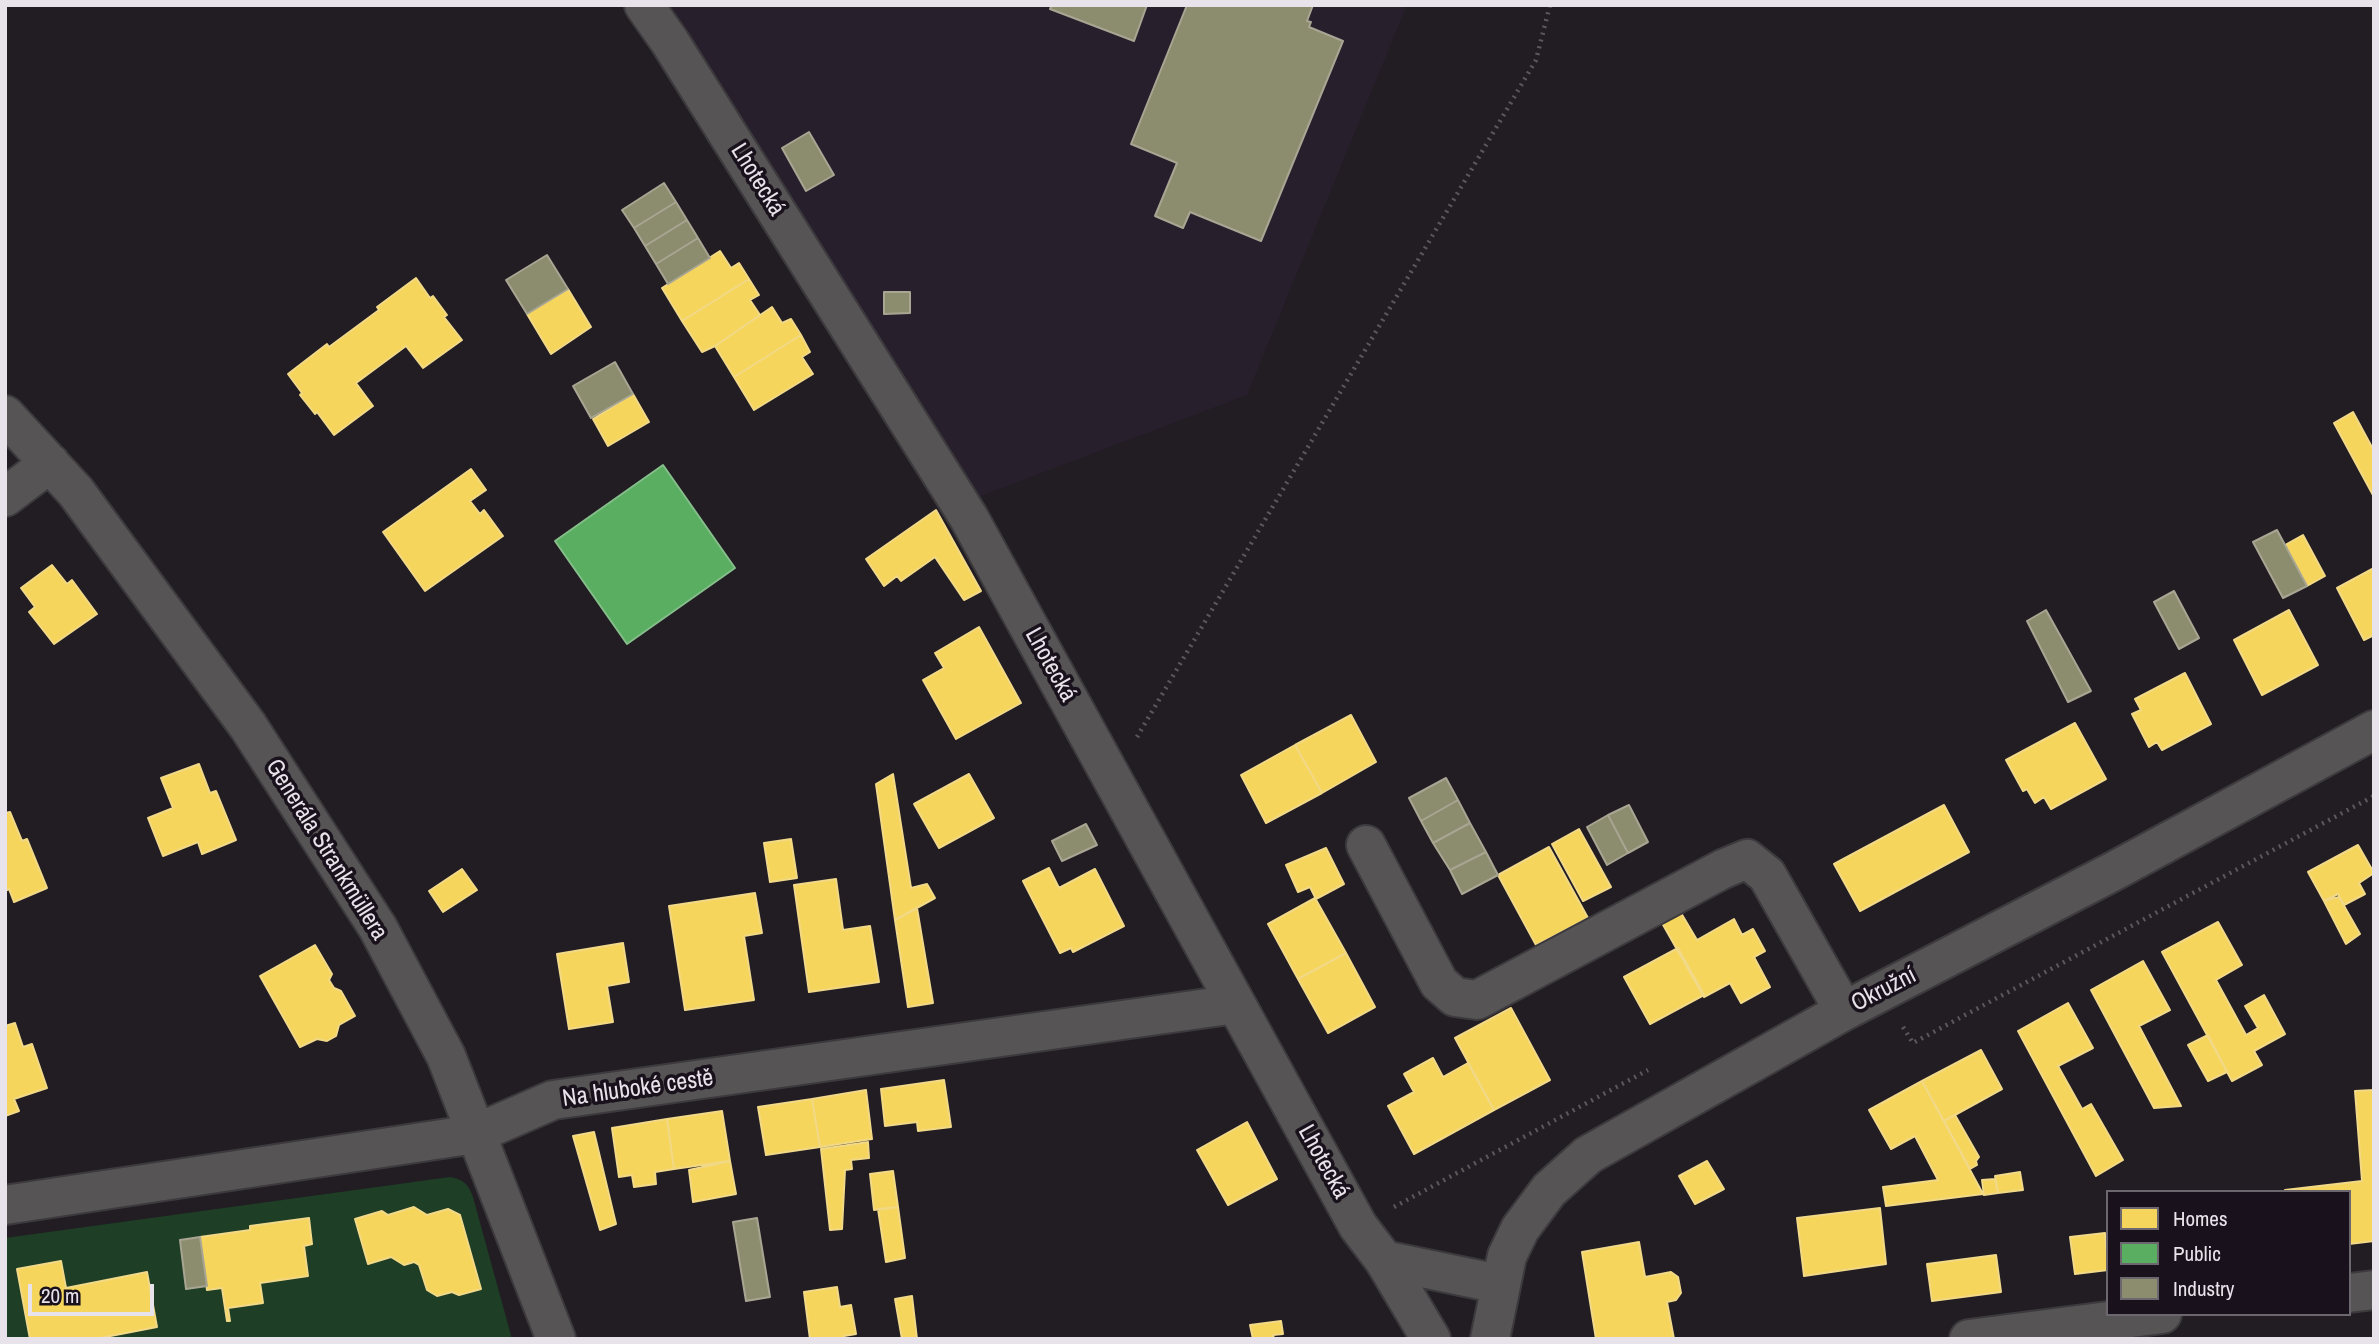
<!DOCTYPE html>
<meta charset="utf-8">
<style>
body{margin:0}
#map{position:relative;width:2379px;height:1344px;overflow:hidden;background:#211d23;font-family:"Archivo Narrow",sans-serif}
canvas{display:block}
.frame{position:absolute;inset:0;border:7px solid #e8e3ea;pointer-events:none}
.legend{position:absolute;left:2106px;top:1190px;width:245px;height:126px;box-sizing:border-box;background:#19121c;border:2px solid #6c666e;margin:0;padding:9px 12px;list-style:none;font-size:21px;color:#e8e3ea}
.legend li{display:flex;align-items:center;gap:14px;height:35px}
.legend b{width:35px;border:2px solid #6c666e}
.scale{position:absolute;left:28px;top:1284px;width:126px;height:32px;box-sizing:border-box;border:4px solid #e8e3ea;border-top:0;padding-left:9px;font-size:21px;line-height:24px;white-space:nowrap;color:#e8e3ea;-webkit-text-stroke:5px #19121c;paint-order:stroke}
</style>
<div id="map">
<canvas width="2379" height="1344"></canvas>
<div class="frame"></div>
<ul class="legend">
<li><b style="height:19px;background:#f6d55c"></b>Homes</li>
<li><b style="height:19px;background:#5aae61"></b>Public</li>
<li><b style="height:19px;background:#8c8c6e"></b>Industry</li>
</ul>
<div class="scale">20 m</div>
</div>
<script>
const g = document.querySelector('canvas').getContext('2d');
g.lineJoin = 'round';
function fillPath(path, color) { g.fillStyle = color; g.fill(path, 'evenodd'); }
function stroke(path, color, width, dash) { g.strokeStyle = color; g.lineWidth = width; g.lineCap = dash ? 'butt' : 'round'; g.setLineDash(dash || []); g.stroke(path); }
function drawText(font, color, halo, rows, align = 'center') {
  g.font = font + ' "Archivo Narrow",sans-serif'; g.lineWidth = 7; g.setLineDash([]); g.textBaseline = 'middle'; g.strokeStyle = halo; g.fillStyle = color; for (const [text, x, y, turn = 0] of rows) {
    g.save(); g.translate(x, y); g.rotate((+turn || 0) * Math.PI / 180); g.textAlign = isNaN(turn) ? turn : align; if (halo) g.strokeText(text, 0, 0); g.fillText(text, 0, 0); g.restore();
  }
}
const built = new Path2D(`
 M 663,5 L 1407,5 L 1247,395 L 973,499 Z`);
const green = new Path2D(`
 M 450,1177 C 464,1180 468,1184 473,1197 L 512,1339 L 5,1339 L 5,1238 Z`);
const homes = new Path2D(`
 M 720,251 L 731,268 L 739,263 L 749,279 L 682,321 L 662,288 Z
 M 416,278 L 430,298 L 433,296 L 447,315 L 444,317 L 462,340 L 423,368 L 406,346 L 356,383 L 373,406 L 334,435 L 317,412 L 315,414 L 300,395 L 302,393 L 288,374 L 327,344 L 329,347 L 379,310 L 377,307 Z
 M 749,279 L 759,295 L 750,300 L 760,315 L 715,346 L 702,352 L 682,321 Z
 M 568,289 L 591,327 L 551,354 L 527,314 Z
 M 772,307 L 782,323 L 791,319 L 801,335 L 734,377 L 715,346 Z
 M 801,335 L 810,352 L 802,357 L 813,374 L 754,410 L 734,377 Z
 M 633,394 L 649,422 L 608,446 L 593,419 Z
 M 2353,412 L 2374,451 L 2374,497 L 2334,423 Z
 M 471,469 L 486,490 L 470,501 L 480,514 L 484,510 L 503,536 L 425,591 L 383,532 Z
 M 936,510 L 981,591 L 964,600 L 935,557 L 901,581 L 897,576 L 884,586 L 866,559 Z
 M 2303,535 L 2325,576 L 2307,586 L 2285,545 Z
 M 52,565 L 67,584 L 72,580 L 97,614 L 54,644 L 29,612 L 35,607 L 21,588 Z
 M 2374,568 L 2374,635 L 2364,640 L 2337,588 Z
 M 2289,610 L 2318,665 L 2262,695 L 2234,640 Z
 M 979,627 L 1021,703 L 956,739 L 923,680 L 944,668 L 935,653 Z
 M 2185,673 L 2211,724 L 2162,750 L 2157,742 L 2149,747 L 2132,714 L 2141,710 L 2135,699 Z
 M 1351,715 L 1376,762 L 1322,793 L 1295,745 Z
 M 2075,723 L 2106,779 L 2051,809 L 2044,797 L 2035,803 L 2027,789 L 2023,791 L 2006,760 Z
 M 1295,745 L 1322,793 L 1266,823 L 1241,775 Z
 M 199,764 L 210,793 L 216,791 L 236,840 L 202,854 L 198,842 L 163,856 L 148,818 L 173,808 L 161,778 Z
 M 893,774 L 911,888 L 927,884 L 935,898 L 895,920 L 876,784 Z
 M 969,774 L 994,818 L 939,848 L 914,804 Z
 M 1944,805 L 1969,852 L 1860,911 L 1834,864 Z
 M 10,812 L 22,841 L 27,839 L 47,888 L 14,902 L 9,889 L 5,891 L 5,813 Z
 M 1579,829 L 1611,887 L 1583,901 L 1552,844 Z
 M 791,839 L 797,878 L 770,882 L 764,843 Z
 M 2358,845 L 2374,873 L 2359,883 L 2365,894 L 2344,905 L 2338,894 L 2324,901 L 2308,872 Z
 M 1549,847 L 1588,918 L 1536,945 L 1498,875 Z
 M 1326,848 L 1344,884 L 1316,899 L 1310,887 L 1298,892 L 1286,865 Z
 M 1049,868 L 1059,888 L 1095,869 L 1124,926 L 1073,952 L 1071,948 L 1060,953 L 1023,881 Z
 M 462,869 L 477,890 L 443,912 L 429,891 Z
 M 836,879 L 843,930 L 870,926 L 879,982 L 809,992 L 794,885 Z
 M 755,893 L 762,933 L 744,936 L 754,1000 L 685,1010 L 669,906 Z
 M 2339,897 L 2360,934 L 2346,944 L 2324,901 Z
 M 1315,898 L 1346,953 L 1298,979 L 1268,924 Z
 M 917,908 L 933,1003 L 908,1007 L 895,920 Z
 M 1681,913 L 1697,940 L 1734,919 L 1742,935 L 1753,929 L 1765,951 L 1754,957 L 1770,987 L 1741,1003 L 1730,983 L 1704,997 L 1662,923 Z
 M 2218,922 L 2242,965 L 2216,980 L 2246,1035 L 2258,1028 L 2245,1006 L 2264,995 L 2285,1034 L 2254,1051 L 2262,1065 L 2232,1081 L 2162,952 Z
 M 623,943 L 629,982 L 607,986 L 613,1022 L 569,1029 L 557,954 Z
 M 315,945 L 332,974 L 329,980 L 334,988 L 341,991 L 355,1016 L 339,1025 L 336,1036 L 327,1041 L 317,1039 L 300,1047 L 260,976 Z
 M 1678,948 L 1704,995 L 1650,1024 L 1624,977 Z
 M 1346,953 L 1375,1007 L 1328,1033 L 1298,979 Z
 M 2143,961 L 2170,1010 L 2139,1026 L 2181,1106 L 2154,1108 L 2091,990 Z
 M 2068,1003 L 2093,1048 L 2058,1066 L 2082,1109 L 2091,1104 L 2123,1160 L 2096,1176 L 2018,1031 Z
 M 1511,1008 L 1550,1080 L 1494,1110 L 1455,1038 Z
 M 15,1023 L 23,1047 L 32,1044 L 47,1088 L 14,1099 L 19,1111 L 5,1116 L 5,1026 Z
 M 2208,1035 L 2227,1072 L 2208,1081 L 2188,1045 Z
 M 1981,1050 L 2002,1089 L 1944,1121 L 1922,1081 Z
 M 1433,1058 L 1443,1077 L 1468,1063 L 1494,1110 L 1414,1154 L 1388,1106 L 1414,1092 L 1404,1074 Z
 M 944,1080 L 951,1127 L 918,1131 L 917,1122 L 885,1126 L 881,1089 Z
 M 1922,1081 L 1983,1194 L 1886,1206 L 1883,1187 L 1938,1180 L 1915,1136 L 1891,1149 L 1869,1110 Z
 M 866,1090 L 872,1139 L 820,1147 L 812,1099 Z
 M 2374,1090 L 2374,1241 L 2349,1244 L 2349,1192 L 2285,1192 L 2285,1190 L 2362,1181 L 2355,1091 Z
 M 812,1099 L 820,1147 L 766,1155 L 758,1107 Z
 M 722,1111 L 730,1161 L 674,1169 L 667,1119 Z
 M 1955,1115 L 1979,1157 L 1976,1161 L 1977,1165 L 1970,1169 L 1944,1121 Z
 M 667,1119 L 674,1169 L 655,1172 L 656,1184 L 634,1187 L 632,1175 L 619,1177 L 612,1128 Z
 M 1247,1122 L 1277,1179 L 1228,1205 L 1197,1150 Z
 M 594,1132 L 616,1224 L 600,1230 L 573,1136 Z
 M 868,1142 L 869,1158 L 851,1160 L 852,1169 L 845,1170 L 842,1229 L 830,1230 L 821,1149 Z
 M 730,1161 L 736,1194 L 693,1202 L 689,1170 Z
 M 1707,1161 L 1724,1189 L 1695,1204 L 1679,1176 Z
 M 893,1171 L 898,1207 L 874,1210 L 870,1174 Z
 M 2020,1172 L 2023,1190 L 1998,1193 L 1995,1176 Z
 M 1995,1179 L 1998,1193 L 1984,1195 L 1982,1180 Z
 M 414,1207 L 427,1215 L 448,1209 L 460,1215 L 481,1289 L 459,1295 L 452,1292 L 437,1296 L 427,1290 L 419,1265 L 414,1262 L 404,1265 L 391,1257 L 368,1264 L 355,1219 L 382,1211 L 388,1215 Z
 M 898,1207 L 905,1258 L 886,1262 L 878,1209 Z
 M 1880,1208 L 1886,1264 L 1804,1276 L 1797,1218 Z
 M 309,1218 L 312,1244 L 304,1246 L 308,1276 L 260,1283 L 263,1303 L 228,1308 L 230,1321 L 227,1321 L 222,1288 L 207,1290 L 200,1237 L 250,1230 L 250,1226 Z
 M 2105,1233 L 2108,1270 L 2075,1274 L 2070,1237 Z
 M 1639,1242 L 1645,1277 L 1671,1272 L 1678,1277 L 1681,1293 L 1676,1300 L 1667,1302 L 1674,1339 L 1596,1339 L 1582,1252 Z
 M 1996,1255 L 2001,1292 L 1932,1301 L 1927,1264 Z
 M 61,1261 L 66,1288 L 147,1272 L 157,1327 L 95,1339 L 30,1339 L 17,1269 Z
 M 837,1287 L 840,1307 L 851,1305 L 856,1334 L 844,1336 L 844,1339 L 810,1339 L 804,1292 Z
 M 912,1296 L 917,1339 L 902,1339 L 895,1299 Z
 M 1281,1321 L 1283,1334 L 1273,1335 L 1274,1339 L 1253,1339 L 1250,1325 Z`);
const public = new Path2D(`
 M 663,465 L 735,568 L 627,644 L 555,541 Z`);
const industry = new Path2D(`
 M 1052,5 L 1147,5 L 1134,41 L 1050,9 Z
 M 1187,5 L 1313,5 L 1307,21 L 1311,22 L 1309,27 L 1343,41 L 1261,241 L 1190,212 L 1183,228 L 1155,216 L 1177,163 L 1131,144 Z
 M 809,132 L 834,175 L 806,191 L 782,148 Z
 M 664,183 L 676,202 L 634,228 L 622,210 Z
 M 676,202 L 687,220 L 645,246 L 634,228 Z
 M 687,220 L 698,238 L 656,264 L 645,246 Z
 M 698,238 L 710,258 L 668,284 L 656,264 Z
 M 547,255 L 568,289 L 527,314 L 506,280 Z
 M 884,292 L 910,292 L 910,313 L 884,314 Z
 M 615,362 L 633,394 L 591,418 L 573,386 Z
 M 2277,530 L 2307,586 L 2283,598 L 2253,542 Z
 M 2174,591 L 2199,638 L 2179,649 L 2154,602 Z
 M 2046,610 L 2091,691 L 2068,702 L 2027,621 Z
 M 1446,778 L 1458,800 L 1421,821 L 1409,798 Z
 M 1458,800 L 1470,823 L 1433,843 L 1421,821 Z
 M 1629,805 L 1648,842 L 1628,853 L 1608,815 Z
 M 1608,815 L 1628,853 L 1607,865 L 1587,827 Z
 M 1470,823 L 1486,852 L 1450,870 L 1433,843 Z
 M 1086,824 L 1097,845 L 1062,861 L 1052,841 Z
 M 1486,852 L 1498,875 L 1462,894 L 1450,870 Z
 M 757,1218 L 770,1297 L 746,1301 L 733,1222 Z
 M 200,1237 L 207,1286 L 186,1289 L 180,1240 Z`);
const path = new Path2D(`
 M 1137,737 L 1536,60 L 1550,5
 M 1903,1027 L 1913,1043 L 2374,796
 M 1394,1207 L 1648,1070`);
const street = new Path2D(`
 M 644,5 L 670,42 L 969,518 L 1358,1226 L 1384,1260 L 1431,1339
 M 5,415 L 76,492 L 248,726 L 378,928 L 446,1056 L 556,1339
 M 5,497 L 50,463
 M 1366,845 L 1439,983 L 1455,997 L 1477,1000 L 1723,869 L 1747,859 L 1767,875 L 1844,1011
 M 5,1205 L 475,1134 L 553,1100 L 1236,1004
 M 1384,1260 L 1499,1284
 M 2349,1293 L 2374,1290
 M 1490,1339 L 1507,1256 L 1520,1229 L 1549,1190 L 1588,1155 L 1844,1011 L 2114,871 L 2374,730
 M 1969,1339 L 2162,1314`);
const streetNames = [
 ["Lhotecká",757,180,58],
 ["Lhotecká",1050,665,61],
 ["Generála Strankmüllera",326,850,58],
 ["Okružní",1884,990,-27],
 ["Na hluboké cestě",638,1089,-8],
 ["Lhotecká",1323,1162,61]
];
fillPath(built, '#281f2d');
fillPath(green, '#1e3e26');
fillPath(homes, '#f6d55c');
stroke(homes, '#f2d987', 2);
fillPath(public, '#5aae61');
stroke(public, '#85be8a', 2);
fillPath(industry, '#8c8c6e');
stroke(industry, '#a8a693', 2);
stroke(street, '#3d3a3e', 42);
stroke(path, '#5b585a', 4.5, [2, 5]);
stroke(street, '#565454', 38);
drawText('24px', '#e8e3ea', '#19121c', streetNames);
</script>
